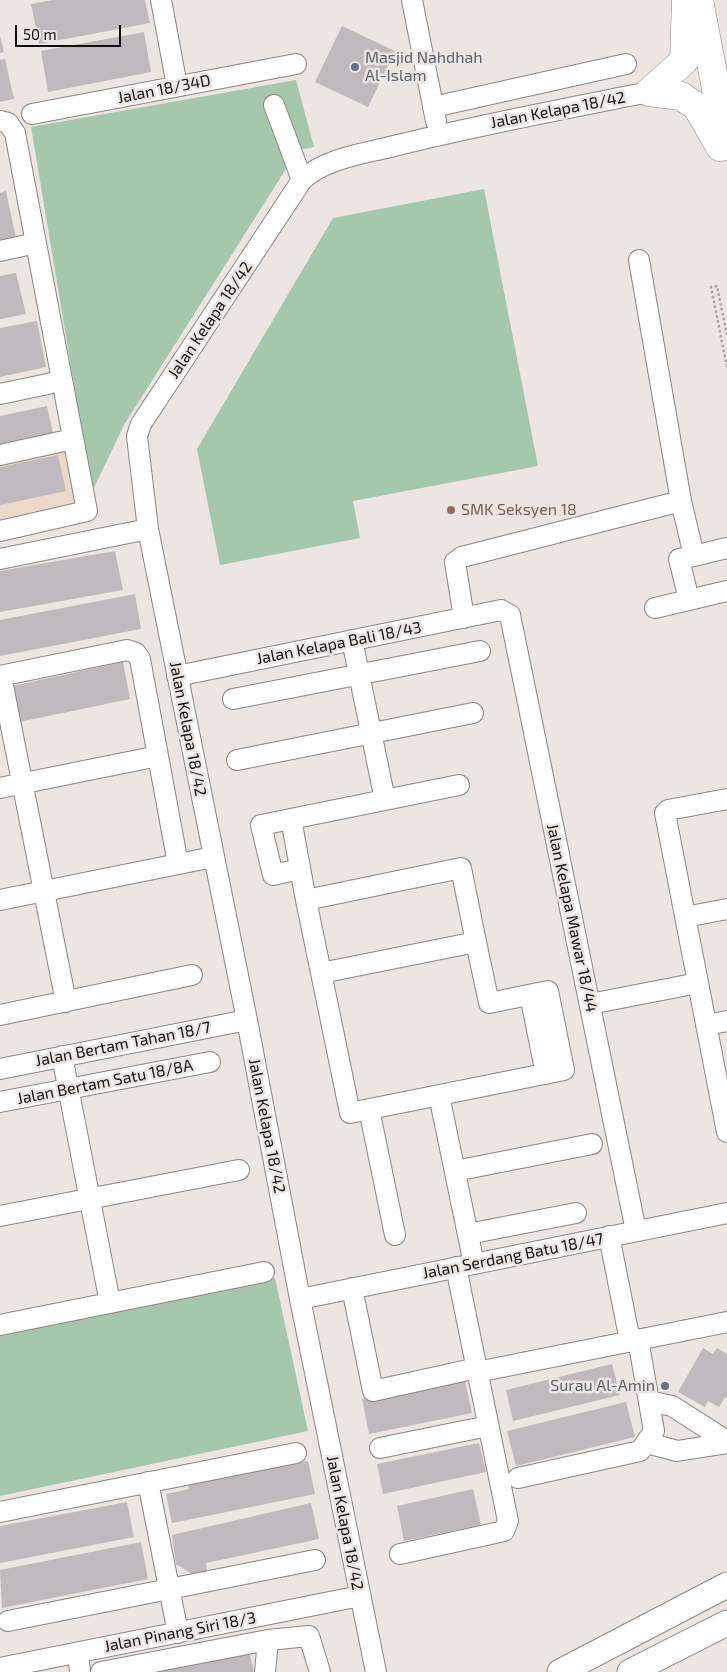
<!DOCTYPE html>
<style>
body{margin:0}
#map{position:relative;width:727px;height:1672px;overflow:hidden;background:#ede5e2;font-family:"Exo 2",sans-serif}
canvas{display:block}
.scale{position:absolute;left:15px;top:25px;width:106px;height:22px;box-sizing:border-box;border:2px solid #120f0e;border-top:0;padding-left:6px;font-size:15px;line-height:18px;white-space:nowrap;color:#120f0e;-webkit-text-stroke:4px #ede5e2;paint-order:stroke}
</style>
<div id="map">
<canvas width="727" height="1672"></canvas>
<div class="scale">50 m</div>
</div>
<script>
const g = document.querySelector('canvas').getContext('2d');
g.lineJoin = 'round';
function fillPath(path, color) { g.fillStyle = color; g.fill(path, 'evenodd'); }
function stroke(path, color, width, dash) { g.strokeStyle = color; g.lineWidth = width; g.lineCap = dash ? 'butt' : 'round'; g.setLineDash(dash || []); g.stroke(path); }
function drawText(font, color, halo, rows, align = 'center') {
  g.font = font + ' "Exo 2",sans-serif'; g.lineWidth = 5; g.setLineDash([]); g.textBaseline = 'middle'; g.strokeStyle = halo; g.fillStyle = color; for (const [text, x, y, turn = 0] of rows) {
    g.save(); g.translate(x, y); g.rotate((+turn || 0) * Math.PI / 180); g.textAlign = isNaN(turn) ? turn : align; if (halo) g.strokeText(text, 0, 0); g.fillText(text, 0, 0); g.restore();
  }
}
const commercial = new Path2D(`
 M 68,443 L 81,506 L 0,525 L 0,458 Z`);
const green = new Path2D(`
 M 296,80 L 314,147 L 298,150 L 124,425 L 92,492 L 31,127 Z
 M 484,189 L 538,466 L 353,501 L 360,538 L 220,565 L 197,449 L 333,218 Z
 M 275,1278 L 308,1431 L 0,1496 L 0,1336 Z`);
const building = new Path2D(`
 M 53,0 L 145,0 L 150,23 L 39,44 L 31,4 Z
 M 342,26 L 395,51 L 368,107 L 315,82 Z
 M 144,32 L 151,72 L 48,92 L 41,51 Z
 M 0,36 L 4,52 L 0,53 Z
 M 5,59 L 14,99 L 0,102 L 0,60 Z
 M 6,191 L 16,238 L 0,242 L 0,193 Z
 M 16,273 L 26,314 L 0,319 L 0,276 Z
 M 37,321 L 46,367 L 0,377 L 0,328 Z
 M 47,406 L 54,437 L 0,448 L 0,416 Z
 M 58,455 L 66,491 L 0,505 L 0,467 Z
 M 115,551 L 123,590 L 0,612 L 0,571 Z
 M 135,594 L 141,629 L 0,656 L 0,620 Z
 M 123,662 L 130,699 L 19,722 L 12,686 Z
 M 703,1348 L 713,1354 L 717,1348 L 727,1354 L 727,1398 L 725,1397 L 719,1407 L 708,1401 L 705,1407 L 678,1392 Z
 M 612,1364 L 620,1395 L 513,1421 L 506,1390 Z
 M 464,1377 L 472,1413 L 369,1434 L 362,1399 Z
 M 626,1402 L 635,1437 L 516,1466 L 507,1431 Z
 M 479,1443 L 486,1472 L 383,1494 L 377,1464 Z
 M 308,1461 L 315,1494 L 172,1523 L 166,1494 L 189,1489 L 188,1485 Z
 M 473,1489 L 481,1525 L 404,1541 L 397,1506 Z
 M 127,1502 L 134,1537 L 0,1563 L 0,1526 Z
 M 311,1503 L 319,1539 L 206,1563 L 207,1571 L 192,1574 L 176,1564 L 172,1535 Z
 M 141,1542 L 148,1579 L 2,1608 L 0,1570 Z
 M 249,1650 L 254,1672 L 149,1672 Z`);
const path = new Path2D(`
 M 727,335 L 717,286 L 711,287 L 727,367`);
const minor = new Path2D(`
 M 161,0 L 177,86
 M 412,0 L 436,121
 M 274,105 L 302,180
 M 433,107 L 626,64
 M 32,114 L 296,64
 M 0,121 L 8,123 L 15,133 L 87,511 L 0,531
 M 0,251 L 36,243
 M 639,260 L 681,501 L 694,556 L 679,559 L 689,600
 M 0,394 L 62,381
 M 0,455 L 73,439
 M 694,556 L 727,548
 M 0,559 L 148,529
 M 655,608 L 727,591
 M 464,618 L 455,562 L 462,557 L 681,501
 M 352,640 L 385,800
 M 0,676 L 127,650 L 136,653 L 140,659 L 178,864
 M 1,676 L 66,1002
 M 177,676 L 501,610 L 510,615 L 636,1231
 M 233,699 L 480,651
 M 237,760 L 473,713
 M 0,788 L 158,756
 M 727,799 L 668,810 L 665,813 L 727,1132
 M 291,819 L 306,900
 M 300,869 L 273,875 L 261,825 L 459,785
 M 0,900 L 213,857
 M 685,917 L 727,909
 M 321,973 L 476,942 L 489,1003 L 548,991 L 564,1070 L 350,1113 L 306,900 L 461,868 L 476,942
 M 530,995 L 546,1074
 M 590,1004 L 698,983
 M 0,1015 L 192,975
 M 706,1025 L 727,1021
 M 62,1056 L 110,1303
 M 0,1069 L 247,1020
 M 439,1095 L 474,1264
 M 0,1102 L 210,1062
 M 369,1109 L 395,1235
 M 455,1171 L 592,1144
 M 0,1216 L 239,1170
 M 468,1234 L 576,1213
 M 609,1236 L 630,1341
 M 352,1288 L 373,1391 L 477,1368
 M 300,1299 L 727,1213
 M 0,1325 L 264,1272
 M 477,1372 L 727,1322
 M 658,1403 L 672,1406 L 727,1441
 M 647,1443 L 677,1451 L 727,1443
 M 380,1448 L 488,1426
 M 518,1478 L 640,1451 L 654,1431 L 638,1339
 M 148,1482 L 178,1633
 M 0,1512 L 296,1453
 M 400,1554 L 504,1531 L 508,1521 L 456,1267
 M 8,1621 L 315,1560
 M 78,1653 L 80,1672
 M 0,1668 L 360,1596
 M 101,1672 L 268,1640 L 309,1636 L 320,1672
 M 265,1672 L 268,1640
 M 376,1672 L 300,1299 L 247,1020 L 148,529 L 137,436 L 141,424 L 302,180 C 326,158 363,154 394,146 C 478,125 564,109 649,92`);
const major = new Path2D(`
 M 560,1672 L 727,1585
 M 630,1672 L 727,1623`);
const highway = new Path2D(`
 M 699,0 L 727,146
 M 649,92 L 681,96 L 697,107 L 720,147
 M 649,92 L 684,61 L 686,0`);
const markers = [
 [355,67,5,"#6b7280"],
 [451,510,5,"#8d6e63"],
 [665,1386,5,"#6b7280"]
];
const worshipNames = [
 ["Masjid Nahdhah",365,58],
 ["Al-Islam",365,76],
 ["Surau Al-Amin",655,1386,"right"]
];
const streetNames = [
 ["Jalan 18/34D",164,89,-11],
 ["Jalan Kelapa 18/42",558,110,-11],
 ["Jalan Kelapa 18/42",210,320,-56],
 ["Jalan Kelapa Bali 18/43",339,643,-11],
 ["Jalan Kelapa 18/42",188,729,79],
 ["Jalan Kelapa Mawar 18/44",572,918,78],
 ["Jalan Bertam Tahan 18/7",123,1044,-11],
 ["Jalan Bertam Satu 18/8A",105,1082,-11],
 ["Jalan Kelapa 18/42",267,1126,79],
 ["Jalan Serdang Batu 18/47",513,1256,-11],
 ["Jalan Kelapa 18/42",345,1523,79],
 ["Jalan Pinang Siri 18/3",180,1632,-11]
];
const educationNames = [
 ["SMK Seksyen 18",461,510]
];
fillPath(commercial, '#ecd9c9');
fillPath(green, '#a5c7ac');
fillPath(building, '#c0b9be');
stroke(minor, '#8d8583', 22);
stroke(major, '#8d8583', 27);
stroke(highway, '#8d8583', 29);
stroke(path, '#aaa4a1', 2.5, [2.5, 2.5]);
stroke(minor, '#fff', 20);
stroke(major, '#fff', 25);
stroke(highway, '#fff', 28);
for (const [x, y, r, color] of markers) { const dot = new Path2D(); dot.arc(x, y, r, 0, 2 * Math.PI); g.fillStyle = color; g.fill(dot); stroke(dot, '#ede5e2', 2); }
drawText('16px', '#5b616d', '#ede5e2', worshipNames, 'left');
drawText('16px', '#120f0e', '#ede5e2', streetNames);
drawText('16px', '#785e54', '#ede5e2', educationNames, 'left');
</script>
